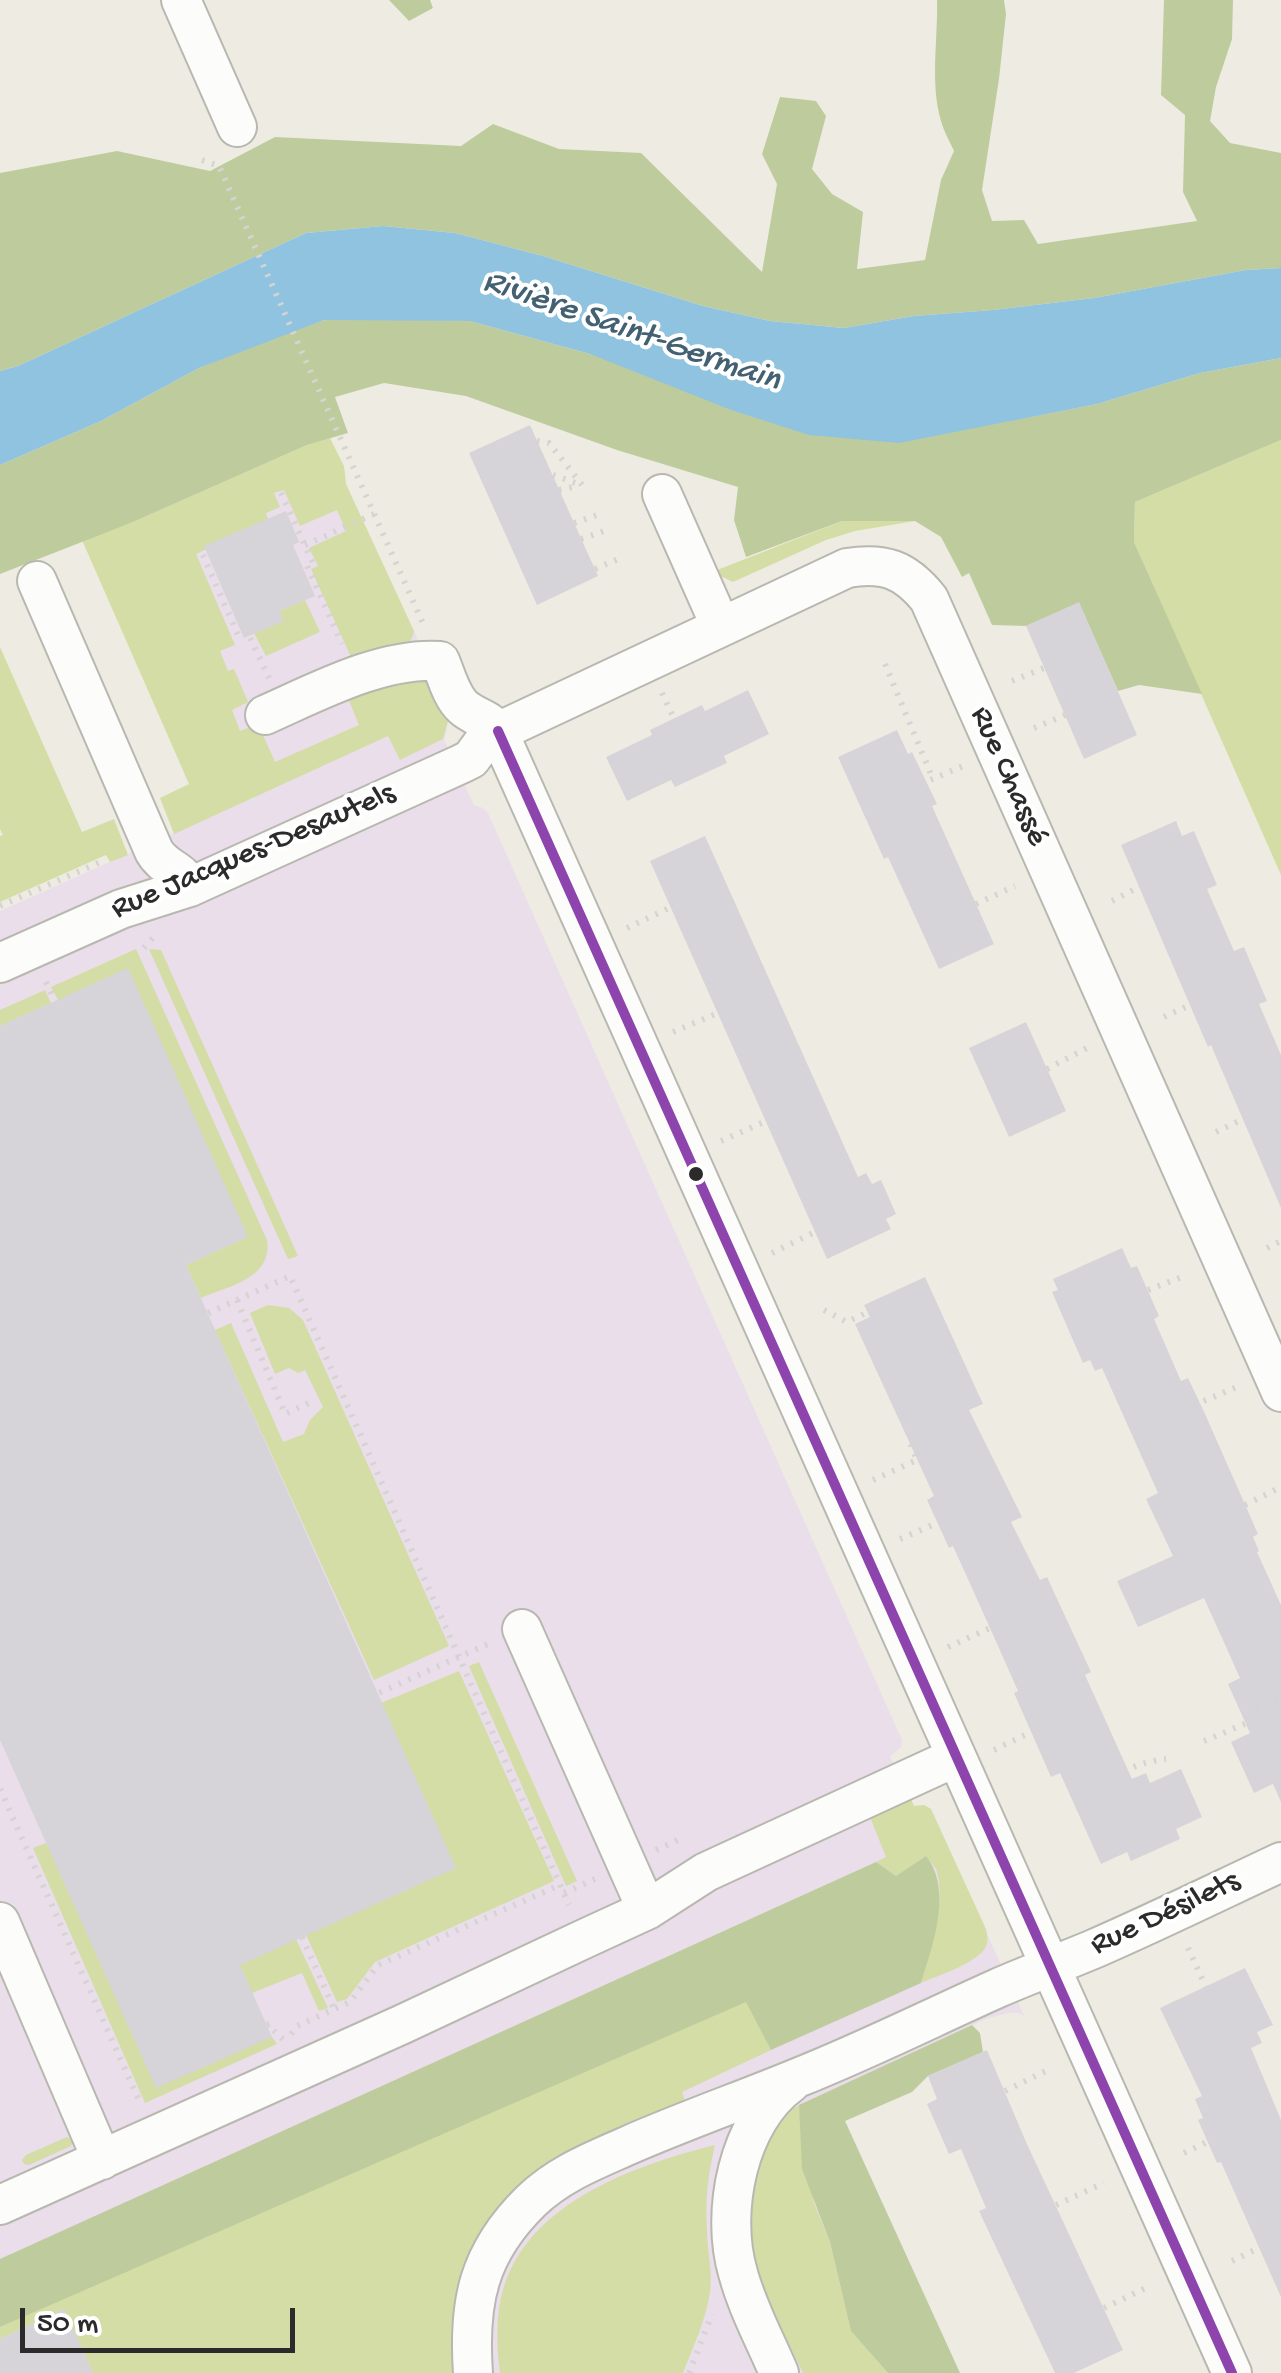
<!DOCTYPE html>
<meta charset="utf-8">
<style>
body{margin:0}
#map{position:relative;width:1281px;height:2373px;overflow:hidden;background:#eeece2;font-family:"Gochi Hand",sans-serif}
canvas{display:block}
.scale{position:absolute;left:20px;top:2308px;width:275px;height:45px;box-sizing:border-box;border:5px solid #2b2b2b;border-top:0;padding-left:12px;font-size:30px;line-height:35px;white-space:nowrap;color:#2b2b2b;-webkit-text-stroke:8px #fff;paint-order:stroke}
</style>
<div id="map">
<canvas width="1281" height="2373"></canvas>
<div class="scale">50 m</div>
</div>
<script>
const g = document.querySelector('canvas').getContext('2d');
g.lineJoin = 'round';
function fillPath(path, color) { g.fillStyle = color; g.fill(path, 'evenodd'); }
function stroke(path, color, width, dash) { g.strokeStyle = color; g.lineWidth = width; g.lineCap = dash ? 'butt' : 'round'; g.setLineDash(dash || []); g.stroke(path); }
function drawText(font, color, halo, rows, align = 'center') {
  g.font = font + ' "Gochi Hand",sans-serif'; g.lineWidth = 8; g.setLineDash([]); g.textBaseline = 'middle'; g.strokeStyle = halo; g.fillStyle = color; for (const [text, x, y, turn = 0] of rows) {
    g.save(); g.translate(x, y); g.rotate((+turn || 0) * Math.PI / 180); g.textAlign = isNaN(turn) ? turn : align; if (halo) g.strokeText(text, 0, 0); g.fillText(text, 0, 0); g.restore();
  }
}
const built = new Path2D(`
 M 325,440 L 414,631 L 450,714 L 444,740 L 474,805 L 483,808 L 488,813 L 902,1740 L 901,1747 L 890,1757 L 914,1806 L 924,1805 L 931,1809 L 1024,2016 L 1018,2013 L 1009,2013 L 988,2018 L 832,2092 L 960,2373 L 0,2373 L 0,911 L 255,797 L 133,522 L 307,445 Z`);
const green = new Path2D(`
 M 330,438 L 344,466 L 346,484 L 414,631 C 412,640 409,645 400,647 L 396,645 L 351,657 L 311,569 L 318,566 L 309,548 L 346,531 L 337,510 L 300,526 L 284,490 L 274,493 L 280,507 L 266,513 L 268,519 L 196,554 L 235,645 L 220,651 L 228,671 L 234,669 L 248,702 L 232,710 L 240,731 L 258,724 L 275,762 L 359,725 L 347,696 L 412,675 L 438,686 L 450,714 L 443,739 L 400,760 L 388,736 L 174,834 L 160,798 L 189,784 L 82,540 L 133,522 L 307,445 Z
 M 1281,440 L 1281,875 L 1134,542 L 1135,502 Z
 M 842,521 L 915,521 L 855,531 L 826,540 L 733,582 L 712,572 Z
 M 305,600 L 320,632 L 266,656 L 254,633 L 283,621 L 279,611 Z
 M 0,647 L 82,832 L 114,819 L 128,855 L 110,862 L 106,855 L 0,902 L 0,836 L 3,835 L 0,829 Z
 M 136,949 L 267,1240 C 273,1278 229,1286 201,1298 L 186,1265 L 247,1237 L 58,1000 L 51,987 Z
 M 149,949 L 161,950 L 298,1256 L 288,1259 Z
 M 45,990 L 51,1003 L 0,1026 L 0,1010 Z
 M 268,1305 L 289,1308 L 303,1320 L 449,1646 L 374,1680 L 215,1330 L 231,1323 L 283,1442 L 304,1434 L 310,1420 L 323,1407 L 305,1370 L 298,1373 L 289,1368 L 275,1374 L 250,1313 Z
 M 479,1662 L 577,1881 L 566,1886 L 469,1666 Z
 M 459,1671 L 554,1881 L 375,1962 L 347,1999 L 337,2002 L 306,1935 L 381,1703 Z
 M 911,1799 L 914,1806 L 924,1805 L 931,1809 L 986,1929 C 987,1936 989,1939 986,1946 C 980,1962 937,1976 921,1983 C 930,1953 947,1900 936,1869 C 935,1867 927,1858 926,1856 L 896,1876 L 876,1862 L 886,1857 L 870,1817 Z
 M 46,1843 L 272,2037 L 277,2044 L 145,2103 L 33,1848 Z
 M 296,1939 L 328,2008 L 319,2011 L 302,1973 L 252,1993 L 239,1965 Z
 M 747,2001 L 771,2050 L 682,2092 L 685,2101 L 597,2141 L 505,2203 L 479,2237 L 466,2266 L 455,2307 L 452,2341 L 454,2373 L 93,2373 L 64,2309 L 0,2339 L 0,2327 L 61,2299 Z
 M 799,2105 L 802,2136 L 814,2203 L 830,2242 L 851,2331 L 888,2373 L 803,2373 C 788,2340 761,2293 754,2259 C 743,2208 750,2132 799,2105 Z
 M 67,2137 L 73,2141 L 71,2146 L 29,2165 L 24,2164 L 22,2160 L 26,2155 Z
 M 715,2145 C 708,2174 705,2201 707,2230 C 707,2251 713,2271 710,2292 C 706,2320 693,2347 683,2373 L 500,2373 C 496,2340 495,2304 509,2273 C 543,2197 640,2164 715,2145 Z`);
const forest = new Path2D(`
 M 389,0 L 430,0 L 433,8 L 409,21 Z
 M 937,0 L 1004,0 L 1006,14 L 999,79 L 982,190 L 992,221 L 1024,220 L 1038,244 L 1197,221 L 1183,192 L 1185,115 L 1161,95 L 1164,0 L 1233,0 L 1232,39 L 1216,87 L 1210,121 L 1230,143 L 1281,153 L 1281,268 L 1246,270 L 1094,298 L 993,310 L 914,316 L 844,328 L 770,321 L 703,306 L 543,256 L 455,233 L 383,226 L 306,233 L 18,366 L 0,371 L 0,173 L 117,151 L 210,171 L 275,137 L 461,146 L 493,124 L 559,149 L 641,153 L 762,272 L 777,184 L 762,154 L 780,97 L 816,101 L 826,116 L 812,169 L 832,194 L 863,212 L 857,269 L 925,260 L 941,180 L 954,151 C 950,142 944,132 941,121 C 930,83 938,40 937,0 Z
 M 376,319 L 470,321 L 590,354 L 1003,422 L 1097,404 L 1200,373 L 1281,358 L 1281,440 L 1135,502 L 1134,542 L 1202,694 L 1139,685 L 1118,691 L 1079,603 L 1026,626 L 992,625 L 969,573 L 962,577 L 941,537 L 915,521 L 842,521 L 746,557 L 734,520 L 738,487 L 617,450 L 466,396 L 384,383 L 335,397 L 348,433 L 307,445 L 133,522 L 0,574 L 0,465 L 101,421 L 199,368 L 262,342 L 324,320 Z
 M 926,1856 C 953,1890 933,1945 921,1983 L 771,2050 L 746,2002 L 0,2327 L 0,2259 L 876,1862 L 896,1876 Z
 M 972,2025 L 980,2033 L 983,2052 L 928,2076 L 912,2092 L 845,2121 L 960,2373 L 888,2373 L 851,2331 L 830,2242 L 802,2169 L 799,2105 Z`);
const water = new Path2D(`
 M 383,226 L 455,233 L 543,256 L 703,306 L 770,321 L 844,328 L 914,316 L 993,310 L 1094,298 L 1246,270 L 1281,268 L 1281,358 L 1200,373 L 1097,404 L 899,443 L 809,435 L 731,410 L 590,354 L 470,321 L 324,320 L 199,368 L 101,421 L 0,465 L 0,371 L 18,366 L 306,233 Z`);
const building = new Path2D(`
 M 530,425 L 598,576 L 537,605 L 469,453 Z
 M 286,511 L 299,542 L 293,545 L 315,596 L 279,611 L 284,621 L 244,638 L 204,546 Z
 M 1079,602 L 1137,735 L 1084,759 L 1026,626 Z
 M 748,690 L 769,734 L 724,756 L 727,763 L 675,787 L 671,780 L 627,801 L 606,757 L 652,735 L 650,730 L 702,705 L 705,711 Z
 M 897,730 L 908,754 L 912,752 L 937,804 L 932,806 L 994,944 L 939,969 L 888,857 L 884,859 L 838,757 Z
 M 1176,821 L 1182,836 L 1194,831 L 1217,885 L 1207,889 L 1234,951 L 1244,947 L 1267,1001 L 1259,1004 L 1281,1055 L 1281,1208 L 1211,1045 L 1208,1047 L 1121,845 Z
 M 705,836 L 858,1177 L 866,1173 L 872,1184 L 881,1180 L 896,1214 L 886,1219 L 891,1229 L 827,1259 L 650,861 Z
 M 128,968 L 248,1237 L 186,1265 L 456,1868 L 240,1965 L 272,2037 L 156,2088 L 0,1740 L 0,1026 Z
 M 1026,1022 L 1066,1111 L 1009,1137 L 969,1048 Z
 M 1122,1248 L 1131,1268 L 1137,1266 L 1159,1316 L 1154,1319 L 1181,1381 L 1188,1378 L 1206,1416 L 1258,1534 L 1253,1537 L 1259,1551 L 1257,1552 L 1281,1605 L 1281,1802 L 1273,1784 L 1254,1793 L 1231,1742 L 1250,1733 L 1228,1684 L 1240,1678 L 1204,1598 L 1138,1627 L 1117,1581 L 1173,1556 L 1146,1499 L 1158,1493 L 1102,1368 L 1095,1371 L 1090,1360 L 1083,1363 L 1052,1292 L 1058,1290 L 1053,1279 Z
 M 925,1277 L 983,1404 L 969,1410 L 1022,1517 L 1011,1522 L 1040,1580 L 1047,1577 L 1091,1672 L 1085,1675 L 1132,1779 L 1146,1773 L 1150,1783 L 1181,1769 L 1202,1817 L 1176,1829 L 1180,1839 L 1131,1861 L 1127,1852 L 1101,1864 L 1060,1773 L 1051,1777 L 1014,1693 L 1018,1691 L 990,1628 L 953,1546 L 949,1548 L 927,1500 L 934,1496 L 855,1324 L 870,1317 L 864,1305 Z
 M 1245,1968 L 1273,2025 L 1257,2032 L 1262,2043 L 1251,2048 L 1281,2120 L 1281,2297 L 1221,2162 L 1217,2163 L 1198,2120 L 1203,2118 L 1195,2099 L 1202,2096 L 1160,2008 Z
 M 987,2050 L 1026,2142 L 1123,2350 L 1074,2373 L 1055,2373 L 979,2211 L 986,2208 L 961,2149 L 949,2154 L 927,2104 L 937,2099 L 928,2076 Z
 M 64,2309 L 93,2373 L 0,2373 L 0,2339 Z`);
const path = new Path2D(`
 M 202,160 L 219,166 L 425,628
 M 537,441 L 549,443 L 582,485
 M 553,475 L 581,485
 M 559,490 L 577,486
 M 281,493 L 313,563 L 307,566 L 342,644
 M 574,523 L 597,515
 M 581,539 L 604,531
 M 305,545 L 374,514
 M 203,555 L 238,635 L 247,631 L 269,678
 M 595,569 L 618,559
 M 885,664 L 933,779
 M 1012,681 L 1044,668
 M 662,693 L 676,723
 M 1034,728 L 1065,715
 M 921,784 L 963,766
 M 1112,901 L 1139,887
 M 976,904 L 1015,886
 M 0,906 L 105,860
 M 627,928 L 671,907
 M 144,948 L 153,938
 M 46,982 L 55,1001
 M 1164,1017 L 1190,1005
 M 673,1032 L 718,1013
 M 1047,1069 L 1087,1048
 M 1216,1132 L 1243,1119
 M 721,1141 L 766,1121
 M 1267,1248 L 1281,1241
 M 772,1253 L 815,1232
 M 1148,1290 L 1187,1275
 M 237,1300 L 285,1414 L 311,1402
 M 824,1310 L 847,1322 L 868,1312
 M 208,1313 L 290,1276 L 569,1905
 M 1194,1405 L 1237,1387
 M 873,1480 L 917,1460 L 908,1438
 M 1245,1505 L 1281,1487
 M 900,1539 L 937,1523
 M 948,1647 L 990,1628
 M 370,1697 L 492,1642
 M 1204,1741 L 1247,1723 L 1255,1710 L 1275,1700 L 1281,1700
 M 994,1750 L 1031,1732
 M 0,1789 L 141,2105
 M 1081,1801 C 1109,1779 1130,1763 1166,1759
 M 656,1850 L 678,1840
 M 564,1893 L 595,1879
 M 302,1937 L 334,2009
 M 1188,1948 L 1206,1987
 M 267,2025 L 270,2024 L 273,2030 L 284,2040
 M 291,2034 L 297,2026 L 350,2002 L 378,1965 L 560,1885
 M 1005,2091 L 1052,2068
 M 1184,2153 L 1213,2139
 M 1056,2205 L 1104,2183
 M 1232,2261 L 1259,2248
 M 1104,2308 L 1150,2286
 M 689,2373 L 712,2314`);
const minor = new Path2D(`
 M 181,0 L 237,127
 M 662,494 L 721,627
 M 37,581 L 154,851 C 164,869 181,868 190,887
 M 265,715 C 317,692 382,657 440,661 C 446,675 451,696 463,707 C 474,717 489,719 498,731 L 1232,2373
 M 0,963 L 121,909 L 190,887 L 461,764 L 471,759 L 487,737 L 847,568 C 884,562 905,569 929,599 L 1281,1392
 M 522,1629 L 647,1910
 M 0,1922 L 102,2160
 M 0,2205 L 403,2024 L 584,1939 L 647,1910 L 706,1872 L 956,1757
 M 473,2373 C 468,2302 478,2253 531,2201 C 559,2174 593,2161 629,2145 C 684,2121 741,2101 797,2078 C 865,2051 931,2018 998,1988 C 1030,1974 1063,1962 1096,1948 C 1158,1921 1219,1891 1281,1862
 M 779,2373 C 765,2340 747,2307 738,2273 C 720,2212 738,2121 791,2083`);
const bus1 = new Path2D(`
 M 498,731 L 1232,2373`);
const markers = [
 [696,1174,9,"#2b2b2b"]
];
const streetNames = [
 ["Rue Chassé",1007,777,66],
 ["Rue Jacques-Desautels",254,853,-23],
 ["Rue Désilets",1166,1915,-25]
];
const waterNames = [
 ["Rivière Saint-Germain",631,333,19]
];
fillPath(built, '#e9deea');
fillPath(green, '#d4dda5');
fillPath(forest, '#becc9d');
fillPath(water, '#8fc3e0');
fillPath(building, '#d6d4d9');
stroke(minor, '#b8b7b0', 42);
stroke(path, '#d5d4d2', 6, [2.5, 8]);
stroke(minor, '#fcfcfb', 38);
stroke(bus1, '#8e44ad', 10);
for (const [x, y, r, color] of markers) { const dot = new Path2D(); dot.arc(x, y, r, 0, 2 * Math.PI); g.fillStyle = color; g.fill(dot); stroke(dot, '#fff', 4); }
drawText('32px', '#2b2b2b', '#fff', streetNames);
drawText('italic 35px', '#436173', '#fff', waterNames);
</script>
